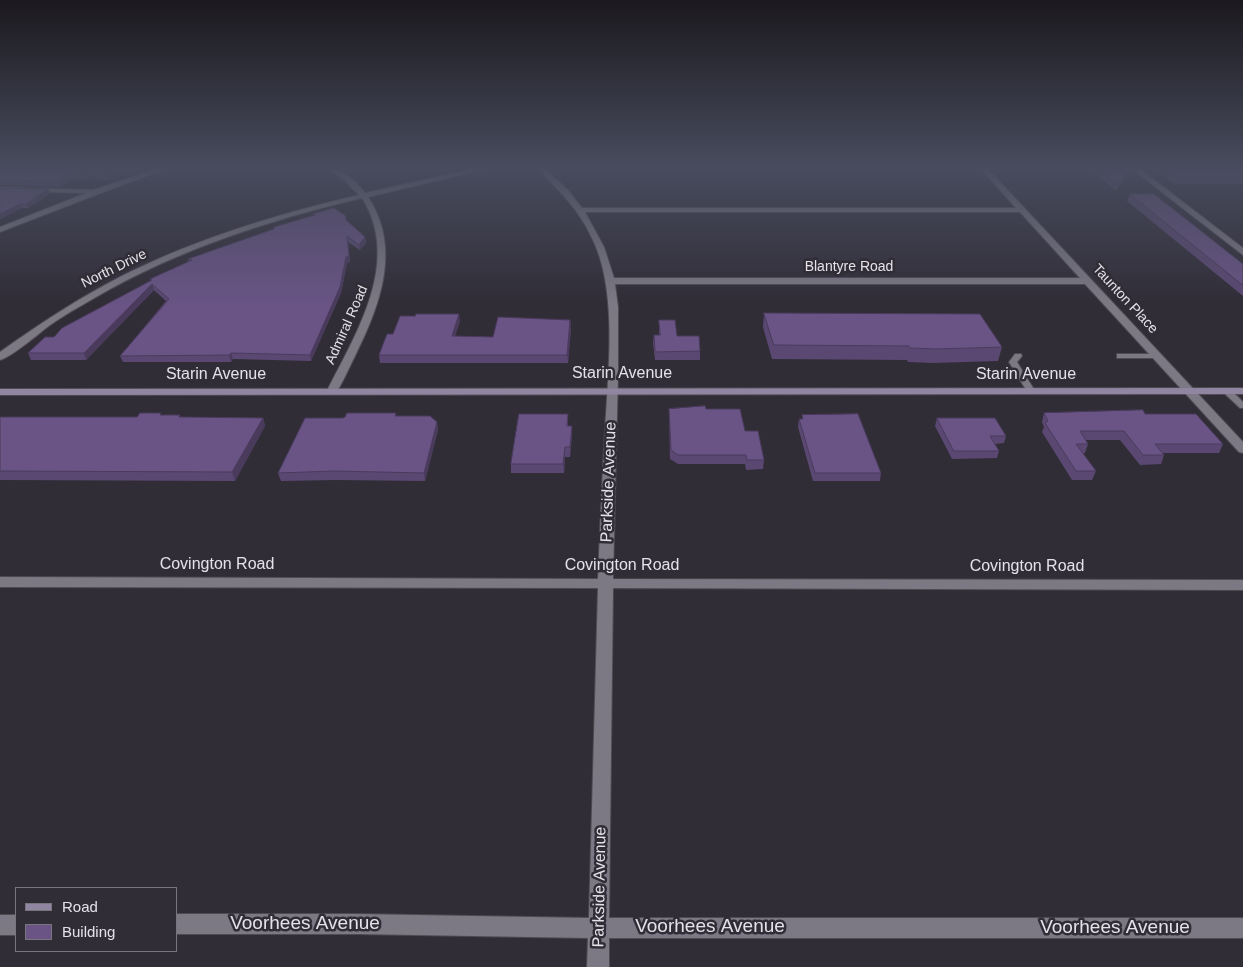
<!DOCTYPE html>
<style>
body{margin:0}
#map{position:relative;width:1243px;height:967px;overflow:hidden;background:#312d37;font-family:Arial,sans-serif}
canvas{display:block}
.legend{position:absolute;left:15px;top:887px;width:162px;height:65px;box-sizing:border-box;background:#312d37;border:1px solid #79757e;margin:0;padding:6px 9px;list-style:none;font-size:15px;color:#e4e2e8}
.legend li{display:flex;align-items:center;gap:10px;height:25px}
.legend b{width:25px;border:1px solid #79757e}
</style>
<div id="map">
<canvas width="1243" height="967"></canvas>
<ul class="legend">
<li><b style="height:6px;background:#9186a1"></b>Road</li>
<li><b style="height:14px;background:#695485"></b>Building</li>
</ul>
</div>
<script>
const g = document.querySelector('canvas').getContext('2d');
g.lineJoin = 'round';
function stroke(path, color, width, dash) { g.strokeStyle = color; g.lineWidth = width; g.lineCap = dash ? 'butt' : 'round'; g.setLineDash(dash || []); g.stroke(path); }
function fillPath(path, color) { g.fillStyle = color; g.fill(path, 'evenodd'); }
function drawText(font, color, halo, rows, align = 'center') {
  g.font = font + ' Arial,sans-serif'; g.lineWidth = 5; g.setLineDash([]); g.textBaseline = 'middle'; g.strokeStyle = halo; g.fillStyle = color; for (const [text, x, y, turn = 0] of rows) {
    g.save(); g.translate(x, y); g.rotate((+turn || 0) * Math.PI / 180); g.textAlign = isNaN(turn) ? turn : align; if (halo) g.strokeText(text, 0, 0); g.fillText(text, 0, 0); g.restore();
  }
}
const lane = new Path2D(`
 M 1015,354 L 1021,354 L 1022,356 L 1017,362 L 1035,391 L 1034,393 L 1028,393 L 1009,362 Z
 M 1117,354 L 1158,354 L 1162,356 L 1158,358 L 1117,358 Z
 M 1224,389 L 1230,389 L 1243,402 L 1243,408 L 1240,408 L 1224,393 L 1223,391 Z`);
const street = new Path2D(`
 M 156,169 L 166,169 L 101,193 L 0,232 L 0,227 L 86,193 L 0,191 L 0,187 L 93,190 Z
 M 328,169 C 343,169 356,181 365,193 L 473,169 L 487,169 L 368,197 C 402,248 380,306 355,356 C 349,368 343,382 336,393 L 328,393 L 327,391 C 356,333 402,262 362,198 C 277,218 189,246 112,288 C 93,299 74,309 56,321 C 42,330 14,356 0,360 L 0,352 C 34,328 68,305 105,285 C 184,242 273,215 359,195 L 344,180 Z
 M 538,169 L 545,169 L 568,190 L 582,208 L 1016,208 L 981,169 L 988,169 L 1243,442 L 1243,453 L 1239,452 L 1085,284 L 615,284 L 618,307 L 618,375 L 613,579 L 1243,580 L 1243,590 L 613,588 L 609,918 L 1243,918 L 1243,938 L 609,938 L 609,967 L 587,967 L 588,938 L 357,934 L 176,934 L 176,914 L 357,914 L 589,918 L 598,588 L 0,587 L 0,577 L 598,579 C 600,529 602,480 605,431 C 608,375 617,299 596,247 C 581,211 564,196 538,169 ZM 585,212 L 1020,212 L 1080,278 L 614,278 L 604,247 Z
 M 1132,169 L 1140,169 L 1243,248 L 1243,255 Z
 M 0,915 L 16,915 L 16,935 L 0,935 Z`);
const secondary = new Path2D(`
 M 1243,388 L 1243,394 L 0,395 L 0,389 Z`);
const wall = new Path2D(`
 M 0,169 L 133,169 L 106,180 L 89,176 L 86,179 L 73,179 L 60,187 L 0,185 Z
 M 1090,169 L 1132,169 L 1116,191 Z
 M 1155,169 L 1243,169 L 1243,182 L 1242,182 L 1241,184 L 1175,184 Z
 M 0,188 L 50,194 L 28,208 L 22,208 L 0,219 Z
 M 1130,194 L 1243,264 L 1243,296 L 1127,201 Z
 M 313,214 L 347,221 L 365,237 L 366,243 L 360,250 L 348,242 L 350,262 L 347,263 L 341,293 L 311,361 L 233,359 L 231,362 L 123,362 L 120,356 L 166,301 L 154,290 L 86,360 L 31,360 L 28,353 L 54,337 L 150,281 L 150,279 L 189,262 L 188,259 L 313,215 Z
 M 764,313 L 1002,347 L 998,361 L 934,363 L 908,362 L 907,360 L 772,359 L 763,327 Z
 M 570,320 L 571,328 L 568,363 L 380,363 L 379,355 L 393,334 L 460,321 L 455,336 L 493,337 Z
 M 659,320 L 677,336 L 700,351 L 700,360 L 655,360 L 653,343 L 654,335 L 659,335 Z
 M 669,409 L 706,409 L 745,431 L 764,460 L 763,469 L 746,470 L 745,464 L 678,464 L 670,459 Z
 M 396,413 L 396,416 L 437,422 L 438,430 L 425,481 L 336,480 L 281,481 L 278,473 Z
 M 1044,413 L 1145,414 L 1223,444 L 1219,453 L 1162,453 L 1164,455 L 1161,464 L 1140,465 L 1120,440 L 1085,440 L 1088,444 L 1085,453 L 1083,453 L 1096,471 L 1092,480 L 1072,480 L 1042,432 L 1044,427 L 1042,422 Z
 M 568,414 L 568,426 L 572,426 L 572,435 L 570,457 L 565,457 L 564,473 L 511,473 L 511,464 Z
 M 162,415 L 181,417 L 263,418 L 265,426 L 235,481 L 0,480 L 0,417 L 137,417 Z
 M 802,415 L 881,473 L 880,481 L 813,481 L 798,427 L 799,419 L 802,419 Z
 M 937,418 L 1006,436 L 1004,443 L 995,444 L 999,451 L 997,458 L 952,459 L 935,426 Z`);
const shadedWall = new Path2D(`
 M 120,169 L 133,169 L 106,180 L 104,175 Z
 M 1130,169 L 1132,169 L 1131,171 L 1116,191 L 1118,184 Z
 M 87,172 L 89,176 L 86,179 L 84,174 Z
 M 72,174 L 73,179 L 60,187 L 59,182 Z
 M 48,189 L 50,194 L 28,208 L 26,204 Z
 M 20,204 L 22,208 L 0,219 L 0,214 Z
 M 347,236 L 350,262 L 347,263 L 341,293 L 311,361 L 310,355 Z
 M 365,237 L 366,243 L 360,250 L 359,245 Z
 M 152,284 L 154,290 L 86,360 L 84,353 Z
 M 459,314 L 460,321 L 453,344 L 452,336 Z
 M 570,320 L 571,328 L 568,363 L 567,355 Z
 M 231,353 L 233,359 L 231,362 L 229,355 Z
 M 263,418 L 265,426 L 235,481 L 232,472 Z
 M 437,422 L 438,430 L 425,481 L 424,473 Z
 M 572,426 L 572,435 L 570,457 L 570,447 Z
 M 565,447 L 565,457 L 564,473 L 563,464 Z`);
const building = new Path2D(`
 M 0,169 L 120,169 L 104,175 L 87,172 L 84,174 L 72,174 L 59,182 L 0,181 Z
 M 1099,169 L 1130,169 L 1118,184 Z
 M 1165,169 L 1243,169 L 1243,176 L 1240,176 L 1243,178 L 1177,178 Z
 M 0,188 L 48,189 L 26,204 L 20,204 L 0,214 Z
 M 1130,194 L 1154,194 L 1243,264 L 1243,285 Z
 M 334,208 L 346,216 L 346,220 L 365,237 L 359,245 L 347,236 L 349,256 L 346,257 L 340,287 L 310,355 L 231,353 L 229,355 L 120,356 L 169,299 L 152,284 L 84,353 L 28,353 L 45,337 L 54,337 L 62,328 L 152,280 L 150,279 L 192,260 L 188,259 L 274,229 L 274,227 L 315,215 L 313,214 Z
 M 764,313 L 980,314 L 1002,347 L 937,349 L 910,348 L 909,346 L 774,345 Z
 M 416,314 L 459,314 L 452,336 L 493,337 L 498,317 L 570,320 L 567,355 L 379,355 L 387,334 L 393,334 L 400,316 L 415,316 Z
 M 659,320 L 675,320 L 677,336 L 699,336 L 700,351 L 655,352 L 654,335 L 660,335 Z
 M 705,406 L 706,409 L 740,409 L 745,431 L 758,431 L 764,460 L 747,460 L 746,455 L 678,455 L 671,450 L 669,409 Z
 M 1143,410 L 1145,414 L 1196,414 L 1223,444 L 1155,444 L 1164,455 L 1143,455 L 1124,431 L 1080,431 L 1088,444 L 1076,444 L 1096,471 L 1076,471 L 1045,423 L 1048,421 L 1044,413 Z
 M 140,413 L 161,413 L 160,415 L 180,415 L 179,417 L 263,418 L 232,472 L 0,471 L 0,417 L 137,417 Z
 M 347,413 L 396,413 L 395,416 L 430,416 L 437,422 L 424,473 L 334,471 L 278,473 L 305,418 L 343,418 L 345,417 Z
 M 519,414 L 568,414 L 567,426 L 572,426 L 570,447 L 565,447 L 563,464 L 511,464 Z
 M 858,414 L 881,473 L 815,473 L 799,419 L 803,419 L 802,415 Z
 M 937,418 L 995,418 L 1006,436 L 990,436 L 999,451 L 954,451 Z`);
const farStreetnames = [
 ["Blantyre Road",849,267],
 ["North Drive",114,269,-26],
 ["Taunton Place",1125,299,47],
 ["Admiral Road",347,325,-66]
];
const streetNames = [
 ["Starin Avenue",622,374],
 ["Starin Avenue",216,375],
 ["Starin Avenue",1026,375],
 ["Parkside Avenue",609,482,-88],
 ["Covington Road",217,565],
 ["Covington Road",622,566],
 ["Covington Road",1027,567],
 ["Parkside Avenue",600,887,-89]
];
const nearStreetnames = [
 ["Voorhees Avenue",305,924],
 ["Voorhees Avenue",710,927],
 ["Voorhees Avenue",1115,928]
];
stroke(lane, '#4e4b53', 2);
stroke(street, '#4e4b53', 2);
stroke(secondary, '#4e4b53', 2);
fillPath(lane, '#7d7984');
fillPath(street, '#7d7984');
fillPath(secondary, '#9186a1');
fillPath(wall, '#5a4872');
fillPath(shadedWall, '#4a3b5d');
fillPath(building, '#695485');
stroke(building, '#4a3b5d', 1);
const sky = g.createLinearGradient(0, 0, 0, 305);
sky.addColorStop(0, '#1b191e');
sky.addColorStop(0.55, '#484c5e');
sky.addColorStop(1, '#484c5e00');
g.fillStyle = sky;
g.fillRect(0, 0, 1243, 305);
drawText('14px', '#e4e2e8', '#312d37', farStreetnames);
drawText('16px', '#e4e2e8', '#312d37', streetNames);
drawText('19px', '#e4e2e8', '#312d37', nearStreetnames);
</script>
